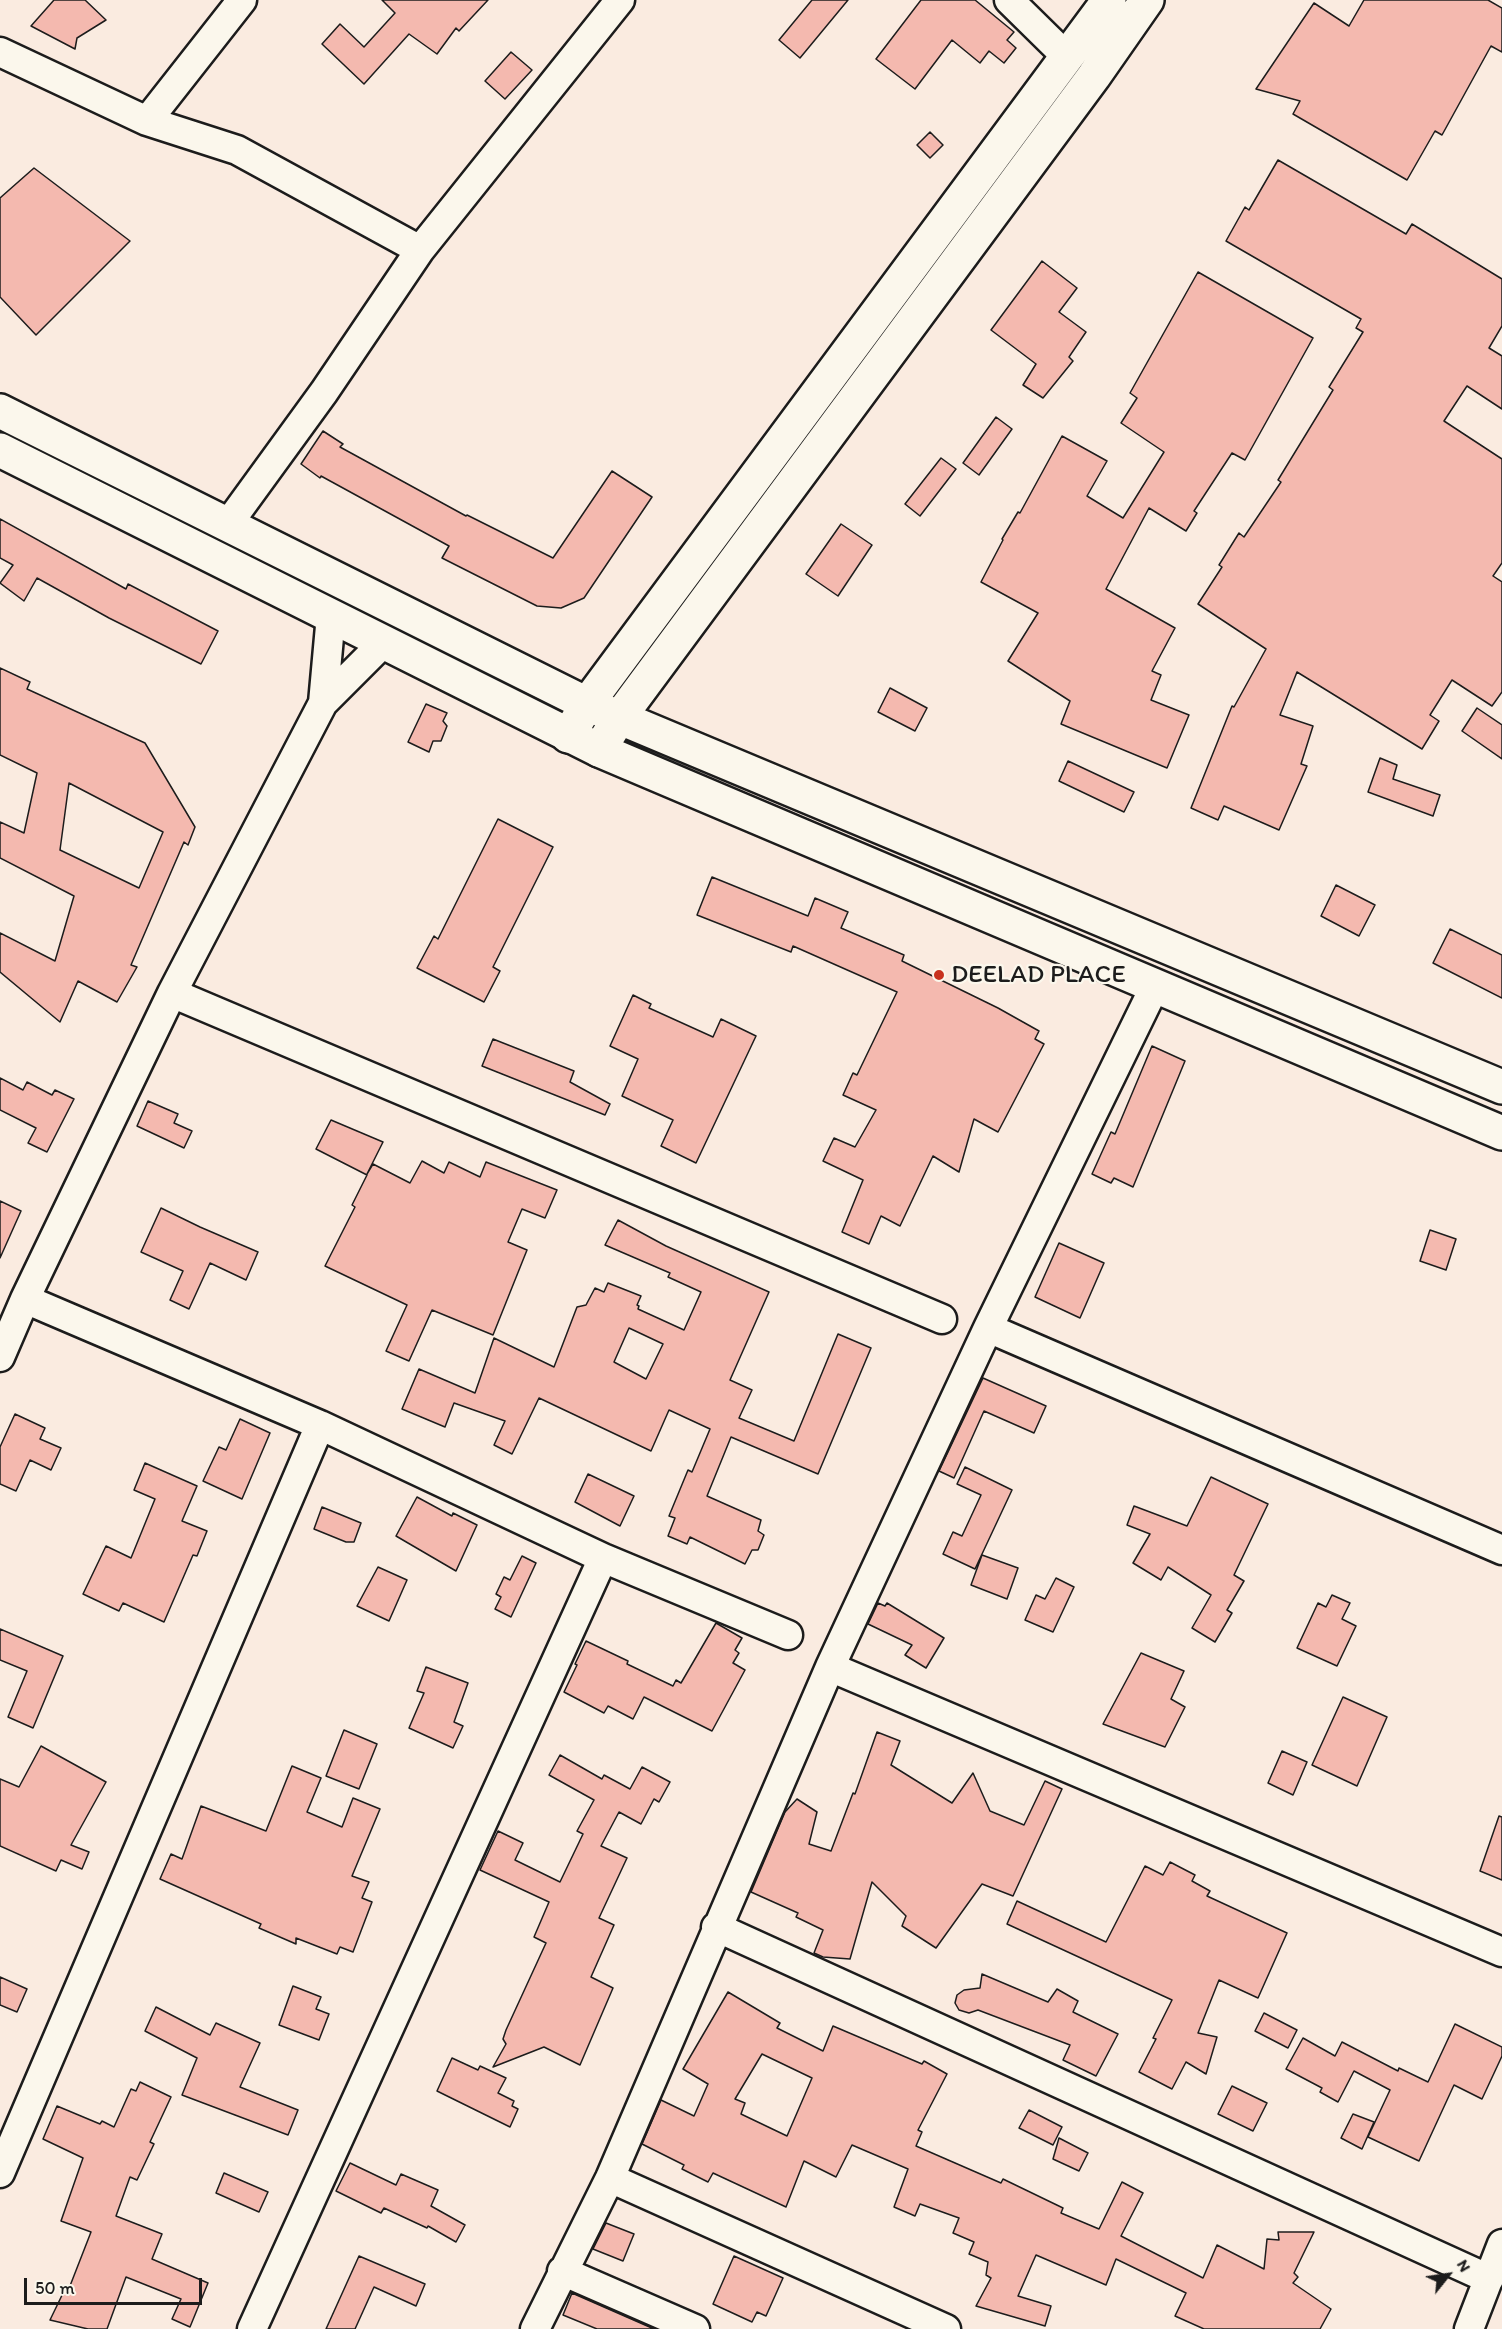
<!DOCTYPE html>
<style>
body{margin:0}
#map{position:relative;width:1502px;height:2329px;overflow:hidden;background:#faebe0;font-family:Itim,sans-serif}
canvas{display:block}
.north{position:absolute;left:1418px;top:2245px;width:60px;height:60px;-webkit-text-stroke:4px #fbf7ec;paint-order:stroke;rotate:60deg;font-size:16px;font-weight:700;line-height:24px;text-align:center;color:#1c1c1c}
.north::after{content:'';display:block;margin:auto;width:21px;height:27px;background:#1c1c1c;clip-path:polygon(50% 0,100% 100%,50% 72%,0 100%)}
.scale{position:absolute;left:24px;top:2278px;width:178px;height:27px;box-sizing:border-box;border:3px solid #1c1c1c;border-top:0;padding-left:8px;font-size:18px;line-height:21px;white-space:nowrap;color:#1c1c1c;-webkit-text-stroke:4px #fbf7ec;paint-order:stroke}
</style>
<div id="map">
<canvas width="1502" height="2329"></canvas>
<div class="north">N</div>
<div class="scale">50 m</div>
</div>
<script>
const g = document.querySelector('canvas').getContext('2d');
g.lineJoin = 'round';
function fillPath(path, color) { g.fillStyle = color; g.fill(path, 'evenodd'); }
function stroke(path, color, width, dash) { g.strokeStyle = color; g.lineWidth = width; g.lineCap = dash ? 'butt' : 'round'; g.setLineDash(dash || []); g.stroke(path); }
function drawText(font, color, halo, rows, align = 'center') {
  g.font = font + ' Itim,sans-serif'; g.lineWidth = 4.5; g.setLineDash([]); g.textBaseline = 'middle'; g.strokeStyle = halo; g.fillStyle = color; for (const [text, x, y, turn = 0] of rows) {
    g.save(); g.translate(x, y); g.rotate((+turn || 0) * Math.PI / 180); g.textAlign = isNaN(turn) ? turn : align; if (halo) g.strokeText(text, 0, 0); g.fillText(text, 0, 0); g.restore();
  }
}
const building = new Path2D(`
 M 54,0 L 85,0 L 106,20 L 77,38 L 75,49 L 31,26 Z
 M 382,0 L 488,0 L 459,31 L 456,28 L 437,54 L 409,34 L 364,84 L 322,44 L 340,24 L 364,47 L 395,13 Z
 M 812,0 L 848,0 L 800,58 L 779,40 Z
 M 921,0 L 975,0 L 1014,32 L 1007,40 L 1016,48 L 1004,63 L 989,51 L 980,63 L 952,40 L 915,89 L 876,59 Z
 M 1364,0 L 1488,0 L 1502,8 L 1502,52 L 1491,46 L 1442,135 L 1435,131 L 1407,180 L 1293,114 L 1300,101 L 1256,89 L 1314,3 L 1349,26 Z
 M 511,52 L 532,70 L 505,99 L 485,81 Z
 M 930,132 L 943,145 L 930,158 L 917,145 Z
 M 1278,160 L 1406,234 L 1412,224 L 1502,279 L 1502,326 L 1489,348 L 1502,356 L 1502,409 L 1467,386 L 1444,421 L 1502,459 L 1502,563 L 1493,576 L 1502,582 L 1502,692 L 1492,706 L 1452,680 L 1430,715 L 1439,721 L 1422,749 L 1297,672 L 1280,715 L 1313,726 L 1301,764 L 1307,766 L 1279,830 L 1224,806 L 1218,820 L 1191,808 L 1232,706 L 1234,707 L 1266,649 L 1198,604 L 1222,567 L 1219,565 L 1239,533 L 1244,537 L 1281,482 L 1278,480 L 1333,390 L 1329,387 L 1363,332 L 1356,328 L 1361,319 L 1226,241 L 1245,207 L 1249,210 Z
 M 34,168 L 130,241 L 36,335 L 0,297 L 0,198 Z
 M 1042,261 L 1077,288 L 1059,312 L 1086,332 L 1069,357 L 1073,361 L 1043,398 L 1023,385 L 1036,364 L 991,330 Z
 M 1198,272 L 1313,338 L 1245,460 L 1232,453 L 1194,511 L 1197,513 L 1186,531 L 1149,508 L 1106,589 L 1175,628 L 1152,671 L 1161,675 L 1151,700 L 1189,715 L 1167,768 L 1061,724 L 1070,701 L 1008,661 L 1038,613 L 981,582 L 1003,540 L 1002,539 L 1018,512 L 1020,513 L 1062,436 L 1107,461 L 1087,496 L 1123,518 L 1164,452 L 1121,423 L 1137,398 L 1130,393 Z
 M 996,417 L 1012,429 L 979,475 L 963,463 Z
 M 323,431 L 343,444 L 340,447 L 466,516 L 467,515 L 553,558 L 612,471 L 652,497 L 584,598 L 561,608 L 537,606 L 442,558 L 449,546 L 321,476 L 320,478 L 301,464 Z
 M 941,458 L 956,469 L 920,516 L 905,504 Z
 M 0,519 L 126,589 L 128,584 L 218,631 L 201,664 L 109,618 L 37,578 L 24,601 L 0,583 L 13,565 L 0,558 Z
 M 841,524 L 872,545 L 838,596 L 806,574 Z
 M 0,668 L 30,682 L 27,689 L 145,743 L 195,827 L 188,845 L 184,842 L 131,965 L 137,967 L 117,1002 L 78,981 L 60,1022 L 0,972 L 0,933 L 55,961 L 74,896 L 0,858 L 0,822 L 24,833 L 37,773 L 0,755 ZM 69,783 L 163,832 L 139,888 L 60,850 Z
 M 890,688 L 927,708 L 915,731 L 878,712 Z
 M 426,704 L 447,713 L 443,721 L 447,726 L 441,741 L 433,741 L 429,752 L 408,742 Z
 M 1477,708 L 1502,725 L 1502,759 L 1462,731 Z
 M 1380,758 L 1397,765 L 1393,779 L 1440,795 L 1433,816 L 1368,792 Z
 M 1068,761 L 1134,792 L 1124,812 L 1059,781 Z
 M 498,819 L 553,847 L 493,967 L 500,971 L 484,1002 L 417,968 L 434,936 L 438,939 Z
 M 712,877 L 808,916 L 815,898 L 848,912 L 841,928 L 904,955 L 902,961 L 998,1008 L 1039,1031 L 1035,1039 L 1044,1044 L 998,1132 L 974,1119 L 959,1172 L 933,1156 L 900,1226 L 881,1216 L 869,1244 L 842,1232 L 863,1180 L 823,1161 L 834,1138 L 855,1147 L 876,1110 L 843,1095 L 853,1073 L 857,1075 L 897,992 L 793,946 L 791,952 L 697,915 Z
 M 1336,885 L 1375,905 L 1359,936 L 1321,916 Z
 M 1450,929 L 1502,955 L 1502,998 L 1433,963 Z
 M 633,995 L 651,1004 L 649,1008 L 713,1037 L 721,1019 L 756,1036 L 696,1163 L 661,1146 L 673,1120 L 622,1096 L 638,1059 L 610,1046 Z
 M 493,1039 L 574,1071 L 570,1082 L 610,1104 L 605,1115 L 482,1066 Z
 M 1152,1046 L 1185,1061 L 1133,1187 L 1114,1178 L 1111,1183 L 1092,1174 L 1111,1132 L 1115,1134 Z
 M 0,1078 L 23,1090 L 27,1082 L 52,1095 L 55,1090 L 74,1099 L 47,1152 L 28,1143 L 36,1128 L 0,1110 Z
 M 148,1101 L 178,1114 L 174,1123 L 192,1131 L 184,1148 L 137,1126 Z
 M 331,1120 L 383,1142 L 367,1174 L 373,1164 L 410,1183 L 422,1161 L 444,1173 L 449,1162 L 480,1177 L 486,1162 L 557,1190 L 545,1218 L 522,1209 L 508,1242 L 527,1250 L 493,1335 L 432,1310 L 409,1361 L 386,1351 L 407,1305 L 325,1266 L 355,1207 L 352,1205 L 367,1175 L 316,1149 Z
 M 0,1201 L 21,1211 L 0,1258 Z
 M 161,1208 L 200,1227 L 258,1252 L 246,1280 L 210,1263 L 189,1309 L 170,1300 L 183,1271 L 141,1252 Z
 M 618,1220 L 666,1246 L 769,1292 L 730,1380 L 752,1390 L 739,1418 L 794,1441 L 838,1334 L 871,1348 L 818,1474 L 731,1437 L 707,1496 L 761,1520 L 758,1531 L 764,1535 L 758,1550 L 752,1550 L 745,1564 L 690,1537 L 687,1544 L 668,1536 L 675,1518 L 669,1516 L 688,1470 L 692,1472 L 710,1429 L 669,1410 L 651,1451 L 539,1398 L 512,1454 L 494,1445 L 505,1421 L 454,1403 L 445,1427 L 402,1409 L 419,1369 L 475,1393 L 494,1338 L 554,1367 L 577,1307 L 586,1305 L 595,1288 L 604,1292 L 608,1283 L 641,1296 L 637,1305 L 639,1306 L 638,1309 L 684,1330 L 701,1292 L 668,1277 L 670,1273 L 605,1245 ZM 629,1328 L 663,1344 L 646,1379 L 614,1362 Z
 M 1430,1230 L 1456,1239 L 1446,1270 L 1420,1261 Z
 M 1059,1243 L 1104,1263 L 1080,1318 L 1035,1297 Z
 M 983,1378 L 1046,1406 L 1034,1433 L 984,1411 L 954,1478 L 939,1471 Z
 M 15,1414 L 45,1428 L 40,1439 L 61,1448 L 51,1470 L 30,1460 L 16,1491 L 0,1484 L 0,1447 Z
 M 240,1419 L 270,1433 L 242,1499 L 203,1481 L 219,1447 L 226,1450 Z
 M 145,1463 L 197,1486 L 182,1521 L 207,1531 L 197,1556 L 193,1555 L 164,1622 L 123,1603 L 119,1611 L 83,1594 L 106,1546 L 131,1558 L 155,1499 L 134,1490 Z
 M 965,1467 L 1012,1490 L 975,1569 L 943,1554 L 953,1532 L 962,1536 L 981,1495 L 957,1484 Z
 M 588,1474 L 634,1496 L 620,1526 L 575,1502 Z
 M 1211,1477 L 1268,1504 L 1234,1575 L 1244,1581 L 1227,1610 L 1232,1613 L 1215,1642 L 1192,1628 L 1211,1595 L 1168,1567 L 1161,1580 L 1133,1563 L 1150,1534 L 1127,1525 L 1134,1506 L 1187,1526 Z
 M 417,1497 L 452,1516 L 453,1513 L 477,1525 L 456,1571 L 396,1536 Z
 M 322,1507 L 361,1523 L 354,1542 L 346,1542 L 314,1529 Z
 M 982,1555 L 1018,1568 L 1007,1599 L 971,1585 Z
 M 522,1556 L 536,1563 L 511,1617 L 495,1609 L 501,1597 L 496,1594 L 504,1577 L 510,1580 Z
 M 378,1567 L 407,1580 L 389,1621 L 357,1606 Z
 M 1056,1578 L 1074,1587 L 1053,1632 L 1025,1620 L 1036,1595 L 1045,1599 Z
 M 1332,1595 L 1350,1603 L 1342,1619 L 1356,1626 L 1337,1666 L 1297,1648 L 1318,1603 L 1326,1607 Z
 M 878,1603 L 885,1606 L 887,1603 L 944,1638 L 926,1668 L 905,1655 L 912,1645 L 868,1624 Z
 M 716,1623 L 742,1638 L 735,1650 L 739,1653 L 733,1663 L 745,1670 L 712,1731 L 644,1697 L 633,1719 L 608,1706 L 604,1713 L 564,1692 L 577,1665 L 575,1664 L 586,1641 L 628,1661 L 627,1664 L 673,1686 L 676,1680 L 681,1683 Z
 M 0,1629 L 63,1656 L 33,1728 L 8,1717 L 27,1671 L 0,1660 Z
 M 1141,1653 L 1184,1671 L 1171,1699 L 1185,1707 L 1165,1747 L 1103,1724 Z
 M 426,1667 L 468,1683 L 454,1722 L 463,1726 L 453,1748 L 409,1728 L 424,1693 L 417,1691 Z
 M 1343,1697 L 1387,1717 L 1357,1786 L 1312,1765 Z
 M 344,1730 L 377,1744 L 359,1789 L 326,1776 Z
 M 877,1732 L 900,1741 L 891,1765 L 952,1803 L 973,1773 L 990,1811 L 1024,1825 L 1045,1781 L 1062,1789 L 1013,1896 L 982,1884 L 936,1948 L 902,1926 L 906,1916 L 872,1882 L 850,1959 L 823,1957 L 814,1953 L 823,1930 L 796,1917 L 798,1913 L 751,1892 L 785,1812 L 797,1799 L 817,1812 L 809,1844 L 831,1851 L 853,1793 L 855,1794 Z
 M 41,1746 L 106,1782 L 71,1845 L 89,1852 L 82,1869 L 61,1860 L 56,1871 L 0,1846 L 0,1779 L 19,1787 Z
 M 1282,1751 L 1307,1762 L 1293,1795 L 1268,1783 Z
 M 560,1755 L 602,1779 L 604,1775 L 630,1789 L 642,1767 L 670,1782 L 659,1802 L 654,1799 L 641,1824 L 619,1812 L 601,1846 L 627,1858 L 599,1918 L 614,1925 L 591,1977 L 613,1988 L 580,2065 L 544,2047 L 493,2067 L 506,2044 L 503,2039 L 506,2030 L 546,1943 L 534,1937 L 549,1902 L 480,1870 L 498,1831 L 523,1843 L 515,1860 L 560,1882 L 583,1834 L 577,1831 L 594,1800 L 549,1775 Z
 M 292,1766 L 321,1778 L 307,1812 L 342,1827 L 353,1798 L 380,1809 L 352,1876 L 369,1882 L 362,1898 L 372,1902 L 353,1952 L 340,1947 L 337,1954 L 296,1938 L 296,1944 L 259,1928 L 261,1924 L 160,1879 L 171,1854 L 182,1859 L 201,1806 L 266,1831 Z
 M 1499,1816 L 1502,1817 L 1502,1880 L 1480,1871 Z
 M 1170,1862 L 1195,1875 L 1192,1881 L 1210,1891 L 1207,1896 L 1287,1933 L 1258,1998 L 1219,1980 L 1198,2033 L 1217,2037 L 1206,2074 L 1186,2062 L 1172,2089 L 1139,2072 L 1156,2039 L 1153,2038 L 1172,2000 L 1007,1924 L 1017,1901 L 1106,1942 L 1145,1866 L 1163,1875 Z
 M 982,1974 L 1048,2002 L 1057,1989 L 1078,2001 L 1073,2012 L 1118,2034 L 1096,2076 L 1063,2060 L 1070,2045 L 978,2010 L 969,2013 L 959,2010 L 955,2003 L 957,1995 L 964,1990 L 980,1988 Z
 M 0,1977 L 27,1989 L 17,2012 L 0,2005 Z
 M 293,1986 L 321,1997 L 316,2009 L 329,2014 L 319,2040 L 279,2025 Z
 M 728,1992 L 780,2023 L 777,2028 L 823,2051 L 833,2026 L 922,2064 L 924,2061 L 947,2074 L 918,2130 L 922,2132 L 916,2146 L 1001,2183 L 1003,2179 L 1063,2208 L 1061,2213 L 1099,2229 L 1122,2182 L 1143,2193 L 1121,2236 L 1203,2278 L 1217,2245 L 1264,2269 L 1267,2239 L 1279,2240 L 1278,2232 L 1314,2232 L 1294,2273 L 1298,2277 L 1293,2283 L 1331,2309 L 1320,2329 L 1204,2329 L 1175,2316 L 1186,2293 L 1116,2259 L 1106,2285 L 1036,2255 L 1018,2296 L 1051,2306 L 1045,2326 L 976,2306 L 991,2278 L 986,2275 L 988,2262 L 969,2254 L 974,2242 L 953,2233 L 959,2218 L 920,2204 L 915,2216 L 894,2207 L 908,2169 L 852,2145 L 836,2177 L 804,2161 L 786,2207 L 713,2173 L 708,2182 L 682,2169 L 684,2165 L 642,2144 L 661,2100 L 694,2116 L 708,2084 L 683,2069 ZM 762,2054 L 812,2078 L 787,2136 L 741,2114 L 745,2103 L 735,2099 Z
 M 156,2007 L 210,2035 L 216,2023 L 260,2043 L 240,2087 L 298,2110 L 288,2135 L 182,2095 L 197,2058 L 145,2031 Z
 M 1264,2013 L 1297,2030 L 1288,2048 L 1255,2031 Z
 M 1455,2024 L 1502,2047 L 1502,2056 L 1482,2099 L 1454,2085 L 1419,2161 L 1368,2137 L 1390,2090 L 1354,2071 L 1338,2102 L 1320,2092 L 1322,2088 L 1286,2069 L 1303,2038 L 1335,2056 L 1342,2042 L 1398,2071 L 1399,2068 L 1428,2082 Z
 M 452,2058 L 478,2070 L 480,2066 L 506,2078 L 498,2093 L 514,2101 L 512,2106 L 518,2109 L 510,2127 L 437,2091 Z
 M 140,2082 L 171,2097 L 150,2142 L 154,2144 L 137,2180 L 130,2177 L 116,2216 L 162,2234 L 152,2259 L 208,2283 L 190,2327 L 172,2319 L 181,2299 L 126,2277 L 107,2329 L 88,2329 L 50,2320 L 65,2289 L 68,2291 L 91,2232 L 61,2221 L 83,2158 L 43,2139 L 57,2106 L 100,2124 L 102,2121 L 114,2127 L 131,2089 L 136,2091 Z
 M 1232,2086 L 1267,2103 L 1253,2131 L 1218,2114 Z
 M 1029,2110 L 1062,2127 L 1053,2145 L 1019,2128 Z
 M 1353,2114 L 1374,2122 L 1362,2149 L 1341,2138 Z
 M 1059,2138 L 1088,2153 L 1079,2171 L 1053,2159 Z
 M 350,2163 L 396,2185 L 401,2174 L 438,2190 L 431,2206 L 465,2225 L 456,2242 L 428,2226 L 427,2228 L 384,2208 L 381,2213 L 336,2191 Z
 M 224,2173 L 268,2192 L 259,2212 L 216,2193 Z
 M 606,2223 L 634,2234 L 623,2261 L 593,2249 Z
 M 359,2256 L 425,2284 L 416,2306 L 374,2287 L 355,2329 L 326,2329 Z
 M 734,2256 L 783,2278 L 766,2316 L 757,2312 L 752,2322 L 713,2304 Z
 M 572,2293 L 654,2329 L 597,2329 L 563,2315 Z`);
const minor = new Path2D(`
 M 1009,0 L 1067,57
 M 0,52 L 147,121 L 237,150 L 420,250
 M 147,121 L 242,0
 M 228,524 L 324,392 L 420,250 L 620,0
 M 323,703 L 331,615
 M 172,993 L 942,1319
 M 25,1299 L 320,1425 L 603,1558 L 788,1635
 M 988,1328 L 1502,1550
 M 0,1357 L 25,1299 L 172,993 L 323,703 L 383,643
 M 830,1667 L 1502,1952
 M 716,1927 L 1489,2279
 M 0,2173 L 320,1425
 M 610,2178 L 946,2329
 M 562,2271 L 695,2329
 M 252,2329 L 603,1558
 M 535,2329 L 610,2178 L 830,1667 L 988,1328 L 1155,986
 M 1469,2329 L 1502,2244`);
const tertiary = new Path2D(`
 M 568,736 L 587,704 L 1109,0
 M 599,750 L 619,718 L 1094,76 L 1147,0`);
const secondary = new Path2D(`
 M 0,411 L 587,704 L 1502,1087
 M 0,450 L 599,750 L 1502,1133`);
const markers = [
 [939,975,6,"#c8321e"]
];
const poiNames = [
 ["DEELAD PLACE",951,975]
];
fillPath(building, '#f4b9af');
stroke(building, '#1c1c1c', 1.5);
stroke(minor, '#1c1c1c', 33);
stroke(tertiary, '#1c1c1c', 38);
stroke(secondary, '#1c1c1c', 38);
stroke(minor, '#fbf7ec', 28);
stroke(tertiary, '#fbf7ec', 33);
stroke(secondary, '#fbf7ec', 33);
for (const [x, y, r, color] of markers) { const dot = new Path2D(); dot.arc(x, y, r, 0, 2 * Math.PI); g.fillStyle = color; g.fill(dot); stroke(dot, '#fbf7ec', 2); }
drawText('26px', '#1c1c1c', '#fbf7ec', poiNames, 'left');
</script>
